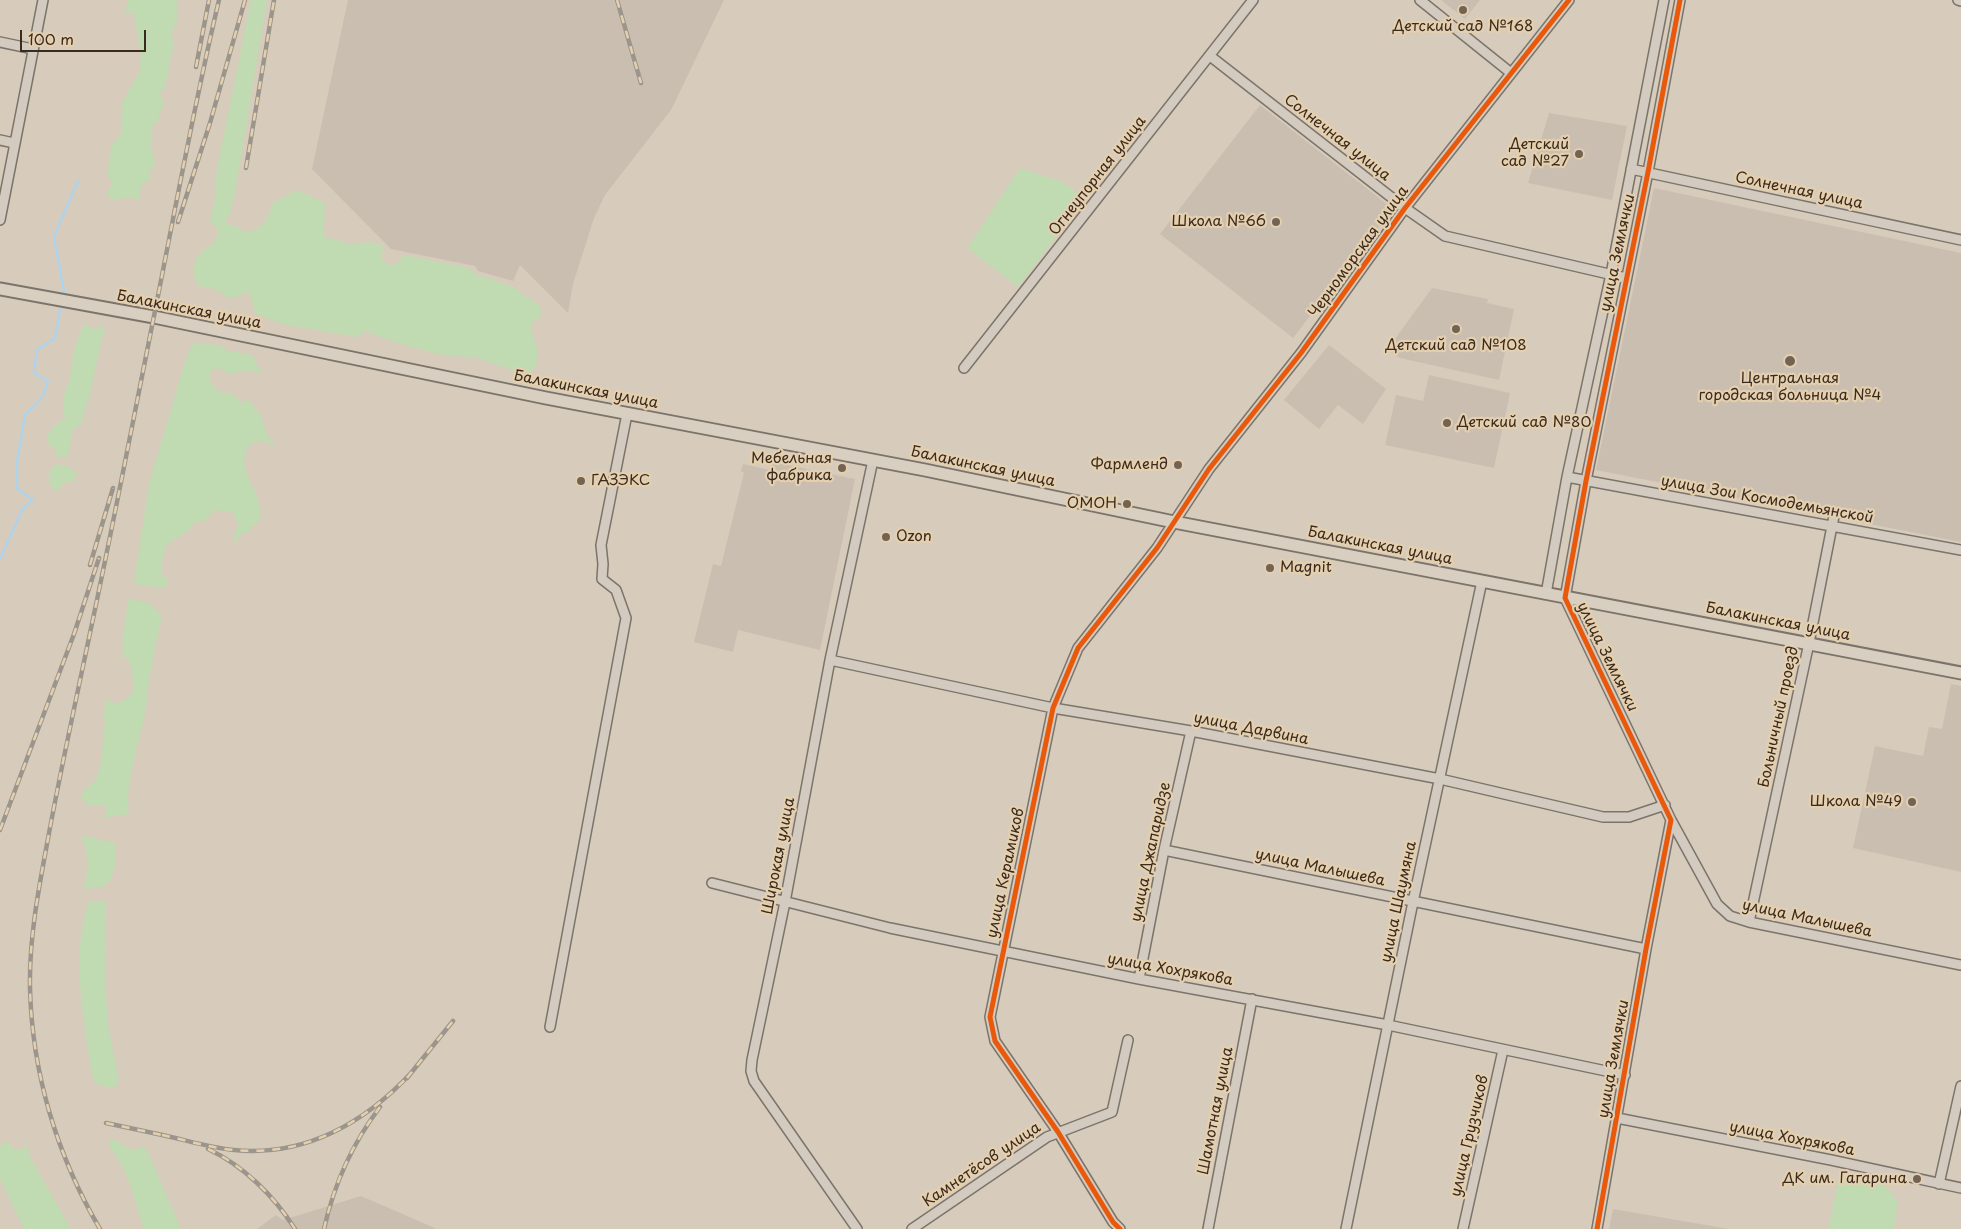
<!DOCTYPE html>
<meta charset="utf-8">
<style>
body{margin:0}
#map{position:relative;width:1961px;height:1229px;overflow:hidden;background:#d7ccbb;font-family:"Playpen Sans",sans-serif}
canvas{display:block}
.scale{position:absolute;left:20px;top:30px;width:126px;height:22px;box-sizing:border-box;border:2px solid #3b2a1e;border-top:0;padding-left:6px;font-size:15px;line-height:18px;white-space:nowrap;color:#3b2a1e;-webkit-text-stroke:4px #e4cfae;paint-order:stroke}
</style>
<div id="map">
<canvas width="1961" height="1229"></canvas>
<div class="scale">100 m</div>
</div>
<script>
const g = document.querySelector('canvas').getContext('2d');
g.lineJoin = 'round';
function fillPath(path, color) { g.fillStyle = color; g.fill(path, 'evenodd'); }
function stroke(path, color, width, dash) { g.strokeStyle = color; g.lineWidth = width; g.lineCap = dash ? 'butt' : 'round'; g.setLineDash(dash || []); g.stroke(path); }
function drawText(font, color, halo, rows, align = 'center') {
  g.font = font + ' "Playpen Sans",sans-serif'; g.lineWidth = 4.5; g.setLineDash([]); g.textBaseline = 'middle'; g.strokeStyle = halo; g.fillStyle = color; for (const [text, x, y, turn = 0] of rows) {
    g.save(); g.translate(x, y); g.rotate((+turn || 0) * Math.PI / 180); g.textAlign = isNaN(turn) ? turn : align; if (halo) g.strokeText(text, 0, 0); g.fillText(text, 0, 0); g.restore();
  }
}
const built = new Path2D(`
 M 348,0 L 724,0 L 671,110 L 605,195 L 594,218 L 573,284 L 568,313 L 520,265 L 513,281 L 478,271 L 475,266 L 391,249 L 312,169 Z
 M 1441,0 L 1480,0 L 1465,19 Z
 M 1260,105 L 1393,209 L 1293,338 L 1160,234 Z
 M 1549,113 L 1627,126 L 1612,200 L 1528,183 Z
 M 1654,188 L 1961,253 L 1961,542 L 1596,470 Z
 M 1432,288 L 1488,299 L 1487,303 L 1514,309 L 1499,380 L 1400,358 L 1387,350 Z
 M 1329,345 L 1386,389 L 1363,424 L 1338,405 L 1319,429 L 1284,400 Z
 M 1429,375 L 1510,393 L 1494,468 L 1385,445 L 1396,395 L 1423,401 Z
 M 773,462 L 855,479 L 820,650 L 738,630 L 733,652 L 694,642 L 713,564 L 721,566 L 744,473 L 741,471 L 743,464 L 771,470 Z
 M 1951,684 L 1961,686 L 1961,872 L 1853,848 L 1875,746 L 1923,756 L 1929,727 L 1942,729 Z
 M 361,1196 L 437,1229 L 257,1229 L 276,1215 L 283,1220 Z
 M 1613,1209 L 1729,1229 L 1609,1229 Z`);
const green = new Path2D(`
 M 128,0 L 177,0 L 177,22 L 173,27 L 172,37 L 174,47 L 171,55 L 165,87 L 159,95 L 165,101 L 159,114 L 158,123 L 154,123 L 151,131 L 153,140 L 151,141 L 150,144 L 155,163 L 149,174 L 151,183 L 145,181 L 141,186 L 139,200 L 136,202 L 134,198 C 125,196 119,202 109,198 L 107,192 L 112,182 L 107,175 L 111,147 L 121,133 L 122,103 L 140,71 L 141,51 L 138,41 L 134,12 L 125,14 Z
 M 251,0 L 267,0 L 235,193 L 229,215 L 225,222 L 247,232 L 254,230 L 264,224 L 274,202 L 297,190 L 325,203 L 324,238 C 332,237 338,241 347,243 C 360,245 375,238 386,249 L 382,252 L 381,258 L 387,264 L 394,265 L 403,256 L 411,256 L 469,268 L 476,274 L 514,287 L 517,291 L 540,305 L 541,318 L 537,318 L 531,324 C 531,340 546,356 532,371 L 515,371 L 478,358 L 438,354 L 397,343 L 365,331 L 357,337 L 282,324 L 255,313 L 249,292 L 230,299 L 215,289 L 198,286 C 192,276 192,261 201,252 C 209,245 216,244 219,232 L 210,220 L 215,200 L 215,179 Z
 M 1020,168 L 1061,181 L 1085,198 L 1018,287 L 967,248 Z
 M 84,324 C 92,330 96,330 105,325 L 90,394 L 81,423 L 72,431 L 70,448 L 66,457 L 55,458 L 58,453 L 48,442 L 47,436 L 55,425 L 66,418 L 64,413 L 63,395 L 68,386 L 75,346 Z
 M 195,343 L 217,345 L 230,351 L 252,355 L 262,374 L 245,370 L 233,374 L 228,373 L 218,368 C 203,373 210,383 218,392 L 232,393 L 239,401 L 243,403 L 247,399 L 259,412 L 268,436 L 277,448 C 267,440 257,439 247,447 C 246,454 243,460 245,467 C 248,484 269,508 257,524 L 252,525 L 249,532 C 240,532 238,537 235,544 C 231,529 244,529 232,512 L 214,510 L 205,521 L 195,522 L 189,530 L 166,545 L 162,563 L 162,575 L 168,579 L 166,588 L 145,586 L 134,583 L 149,484 L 183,368 L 190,348 Z
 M 57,464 L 67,466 L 76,473 L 77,476 L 74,477 L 74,482 L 65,482 L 57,491 L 54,490 L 49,483 L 51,478 L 48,476 L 52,468 Z
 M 128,599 L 149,603 L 162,616 C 157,637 152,659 149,681 C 147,693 147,707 144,719 C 137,750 125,783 129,814 L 103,818 L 107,809 L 105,806 C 98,805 88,808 83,800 C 77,790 93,786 96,779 C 104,761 102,740 105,721 L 103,716 L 106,699 L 116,704 L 126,699 L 134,691 L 131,666 L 127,658 L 121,658 L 124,650 L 122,645 Z
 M 81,835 L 108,842 L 114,842 C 118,857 115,875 105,886 L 83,889 C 90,874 88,849 81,835 Z
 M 89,901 L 106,902 L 105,977 L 108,1025 L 119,1080 L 117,1086 L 110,1088 L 97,1084 L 92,1075 C 84,1019 70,957 89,901 Z
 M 110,1139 C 119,1140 125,1148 134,1150 L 141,1146 L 147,1150 L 181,1229 L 145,1229 L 143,1227 C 134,1200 129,1168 109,1147 Z
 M 30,1141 L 27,1148 L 30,1157 L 71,1229 L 24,1229 L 0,1179 L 0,1145 L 8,1142 L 15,1150 L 21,1150 Z
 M 1840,1174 L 1884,1184 L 1898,1202 L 1894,1229 L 1828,1229 Z`);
const stream = new Path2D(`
 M 62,296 L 64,291 L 54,236 L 78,181
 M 0,559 L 22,510 L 33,500 L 17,489 L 17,462 L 25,415 L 43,396 L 48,381 L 34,373 L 37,350 L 55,338 L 61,304`);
const minor = new Path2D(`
 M 1420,0 L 1511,73
 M 1958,0 L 1961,1
 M 0,42 L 33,49
 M 1210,56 L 1405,208 L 1445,236 L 1626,278
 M 0,140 L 14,143
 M 1631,169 L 1961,240
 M 0,220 L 43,0
 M 964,368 L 1253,0
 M 1567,477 L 1961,550
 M 1546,594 L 1567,477 L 1611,274 L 1664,0
 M 830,660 L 1053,708 L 1191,731 L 1440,779 L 1603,817 L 1629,817 L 1665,805
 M 1671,820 L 1717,904 L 1730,916 L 1749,922 L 1961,965
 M 1164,850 L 1646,949
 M 712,883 L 890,928 L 1139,979 L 1388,1025 L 1625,1075
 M 1749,922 L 1809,643 L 1834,516
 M 1139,979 L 1164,850 L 1191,731
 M 550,1027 L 626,618 L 616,590 L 602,579 L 603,564 L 601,545 L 627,414
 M 1617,1118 L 1831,1160 L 1961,1188
 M 1939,1184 L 1961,1086
 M 857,1229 L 754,1081 L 751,1071 L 752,1060 L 785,902 L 830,660 L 873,460
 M 912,1229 L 1047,1137 L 1112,1112 L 1128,1040
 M 1120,1229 L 1113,1222 L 1058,1132 L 995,1041 L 990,1017 L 1053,708 L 1078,648 L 1157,548 L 1209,469 L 1301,353 L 1405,208 L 1569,0
 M 1208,1229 L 1252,999
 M 1346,1229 L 1413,902 L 1482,581
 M 1463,1229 L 1503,1050
 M 1597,1229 L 1646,949 L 1671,820 L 1565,598 L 1586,481 L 1648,172 L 1680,0`);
const major = new Path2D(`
 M 0,289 L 154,317 L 546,398 L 925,470 L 1174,522 L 1961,673`);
const rail = new Path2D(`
 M 617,0 L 641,83
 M 196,67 L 209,0
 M 246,168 L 274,0
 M 178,222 L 210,123 L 245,0
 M 90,565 L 113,488
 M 0,830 L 74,634 L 99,558
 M 407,1078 L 453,1021
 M 106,1123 L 167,1136
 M 162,1135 C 186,1140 210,1148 234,1150 C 305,1157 365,1123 412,1072
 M 208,1149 C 244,1166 274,1196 295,1229
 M 100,1229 C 57,1156 32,1073 30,988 C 29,940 38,892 47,844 C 61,767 78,691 94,614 C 115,515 134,416 154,316 C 175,211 194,105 219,0
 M 324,1229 C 334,1184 352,1144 380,1107`);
const cycleway = new Path2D(`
 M 1120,1229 L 1113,1222 L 1058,1132 L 995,1041 L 990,1017 L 1053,708 L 1078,648 L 1157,548 L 1209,469 L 1301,353 L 1405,208 L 1569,0
 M 1597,1229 L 1646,949 L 1671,820 L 1565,598 L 1586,481 L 1648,172 L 1680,0`);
const markers = [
 [1463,10,5,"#726355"],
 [1579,154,5,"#726355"],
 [1276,222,5,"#726355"],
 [1456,329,5,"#726355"],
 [1790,361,6,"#726355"],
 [1447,423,5,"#726355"],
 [1178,465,5,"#726355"],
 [842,468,5,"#726355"],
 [581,481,5,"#726355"],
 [1127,504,5,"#726355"],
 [886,537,5,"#726355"],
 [1270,568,5,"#726355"],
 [1912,802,5,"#726355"],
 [1917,1179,5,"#726355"]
];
const poiNames = [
 ["Детский сад №168",1463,27,"center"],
 ["Детский",1569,145],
 ["сад №27",1569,162],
 ["Школа №66",1266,222],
 ["Детский сад №108",1456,346,"center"],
 ["Центральная",1790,379,"center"],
 ["городская больница №4",1790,396,"center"],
 ["Детский сад №80",1457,423,"left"],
 ["Мебельная",832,459],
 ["фабрика",832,476],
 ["Фармленд",1168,465],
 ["ГАЗЭКС",591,481,"left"],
 ["ОМОН",1117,504],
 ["Ozon",896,537,"left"],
 ["Magnit",1280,568,"left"],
 ["Школа №49",1902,802],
 ["ДК им. Гагарина",1907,1179]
];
const streetNames = [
 ["Солнечная улица",1337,138,38],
 ["Огнеупорная улица",1098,176,-52],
 ["Солнечная улица",1799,191,12],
 ["Черноморская улица",1359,252,-54],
 ["улица Землячки",1618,253,-78],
 ["Балакинская улица",189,310,11],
 ["Балакинская улица",586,390,11],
 ["Балакинская улица",983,467,12],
 ["улица Зои Космодемьянской",1767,500,10],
 ["Балакинская улица",1380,546,11],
 ["Балакинская улица",1778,622,11],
 ["улица Землячки",1607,657,64],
 ["Больничный проезд",1779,717,-78],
 ["улица Дарвина",1251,729,11],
 ["улица Джапаридзе",1151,852,-78],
 ["Широкая улица",779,856,-79],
 ["улица Малышева",1320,868,12],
 ["улица Керамиков",1006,873,-78],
 ["улица Шаумяна",1399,902,-78],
 ["улица Малышева",1807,919,12],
 ["улица Хохрякова",1170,970,10],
 ["улица Землячки",1614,1059,-80],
 ["Шамотная улица",1216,1111,-79],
 ["улица Грузчиков",1470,1136,-77],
 ["улица Хохрякова",1792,1139,11],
 ["Камнетёсов улица",982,1165,-34]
];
fillPath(built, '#cabeb0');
fillPath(green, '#c0dab2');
stroke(stream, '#afd3ea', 2.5);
stroke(minor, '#7c746a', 12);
stroke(major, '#7c746a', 15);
stroke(minor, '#d3cbbf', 9);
stroke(major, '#d9cfc1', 11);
stroke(rail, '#9c958b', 4.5);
stroke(rail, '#e4cfae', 2.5, [8]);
stroke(cycleway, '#e8590c', 5);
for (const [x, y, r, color] of markers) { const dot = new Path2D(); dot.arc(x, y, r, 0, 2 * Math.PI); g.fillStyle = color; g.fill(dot); stroke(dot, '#e4cfae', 2); }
drawText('15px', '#3b2a1e', '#e4cfae', poiNames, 'right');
drawText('15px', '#3b2a1e', '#e4cfae', streetNames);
</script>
